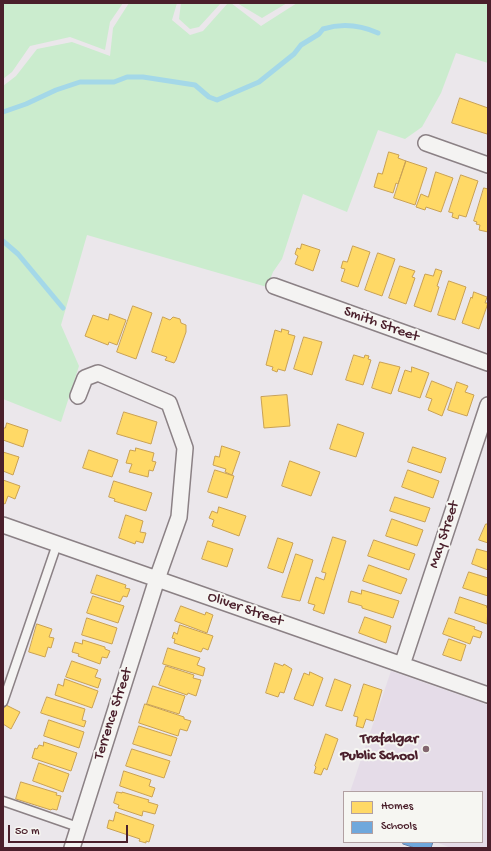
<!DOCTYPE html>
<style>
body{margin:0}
#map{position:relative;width:491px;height:851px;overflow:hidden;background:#ebe7eb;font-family:"Gochi Hand",sans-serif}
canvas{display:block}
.frame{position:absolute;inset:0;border:4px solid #4a1f2b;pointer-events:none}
.legend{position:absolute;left:343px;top:791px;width:140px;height:52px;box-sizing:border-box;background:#f6f6f2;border:1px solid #b1a0a2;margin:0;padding:5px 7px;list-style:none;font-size:12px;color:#4a1f2b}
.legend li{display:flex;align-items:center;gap:8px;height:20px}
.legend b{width:20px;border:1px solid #b1a0a2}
.scale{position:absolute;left:8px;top:825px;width:120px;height:18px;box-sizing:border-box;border:2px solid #4a1f2b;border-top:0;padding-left:5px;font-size:12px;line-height:14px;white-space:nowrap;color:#4a1f2b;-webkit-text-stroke:3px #f6f6f2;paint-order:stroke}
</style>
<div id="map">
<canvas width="491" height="851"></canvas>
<div class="frame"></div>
<ul class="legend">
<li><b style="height:11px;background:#ffd966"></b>Homes</li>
<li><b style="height:11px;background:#6fa8dc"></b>Schools</li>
</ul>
<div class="scale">50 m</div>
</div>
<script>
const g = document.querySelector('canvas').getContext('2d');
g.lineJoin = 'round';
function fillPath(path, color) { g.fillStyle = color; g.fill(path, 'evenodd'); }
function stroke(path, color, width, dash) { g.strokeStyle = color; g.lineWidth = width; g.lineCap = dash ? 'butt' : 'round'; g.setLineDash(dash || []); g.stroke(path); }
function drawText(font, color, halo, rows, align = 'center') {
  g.font = font + ' "Gochi Hand",sans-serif'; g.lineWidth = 4; g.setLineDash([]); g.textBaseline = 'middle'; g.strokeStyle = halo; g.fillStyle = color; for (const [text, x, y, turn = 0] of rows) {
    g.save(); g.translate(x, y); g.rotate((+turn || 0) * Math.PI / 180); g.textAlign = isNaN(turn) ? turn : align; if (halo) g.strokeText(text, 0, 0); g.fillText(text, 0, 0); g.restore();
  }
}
const built = new Path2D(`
 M 391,671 L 488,705 L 488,848 L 451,848 L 436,842 L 482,842 L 482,792 L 350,792 Z`);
const green = new Path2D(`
 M 3,3 L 123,3 L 110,22 L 105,50 L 70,37 L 30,46 L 12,72 L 3,79 Z
 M 129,3 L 177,3 L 172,20 L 190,35 L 203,31 L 228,3 L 231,3 L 261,26 L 297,3 L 488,3 L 488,63 L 456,53 L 441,93 L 422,127 L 405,139 L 378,130 L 347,212 L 303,194 L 282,259 L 273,272 L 267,287 L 87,235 L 61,325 L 79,366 L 61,422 L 3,399 L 3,86 L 16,76 L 37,49 L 72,42 L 110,56 L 113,28 Z
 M 181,3 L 221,3 L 199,27 L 190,29 L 179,19 Z
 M 237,3 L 287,3 L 262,18 Z`);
const homes = new Path2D(`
 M 460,98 L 488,108 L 488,131 L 487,134 L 452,123 Z
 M 389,152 L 399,155 L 398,158 L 406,161 L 398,184 L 396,183 L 393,193 L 374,187 L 378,173 L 382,174 Z
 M 406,161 L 427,168 L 415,205 L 394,198 Z
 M 436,172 L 453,178 L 441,212 L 426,207 L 425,210 L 416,207 L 421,194 L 428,197 Z
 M 461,175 L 478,181 L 466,217 L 459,215 L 458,219 L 452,217 L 453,213 L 449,212 Z
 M 484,188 L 488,189 L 488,232 L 479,230 L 480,225 L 476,224 L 477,222 L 474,221 Z
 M 302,244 L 320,250 L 313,271 L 295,264 L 298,256 L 295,254 L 297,248 L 300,249 Z
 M 353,246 L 370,252 L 358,287 L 341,281 L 345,269 L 341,268 L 343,261 L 347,262 Z
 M 378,253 L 395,259 L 382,296 L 365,290 Z
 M 400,266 L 415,271 L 412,277 L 415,278 L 406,304 L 389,298 Z
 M 436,269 L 442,271 L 437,286 L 439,287 L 431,312 L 414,306 L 425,274 L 433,276 Z
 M 449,281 L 466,287 L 455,320 L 438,315 Z
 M 474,292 L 487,297 L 485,303 L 488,303 L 479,329 L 462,323 L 471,297 L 472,298 Z
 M 133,306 L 152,313 L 136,359 L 117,352 Z
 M 110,314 L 126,320 L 117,345 L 109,342 L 108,345 L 85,336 L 93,315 L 108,320 Z
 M 163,317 L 170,320 L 173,317 L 180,319 L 181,323 L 186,325 L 186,332 L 176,360 L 174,363 L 165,360 L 167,357 L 152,352 Z
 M 282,329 L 289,331 L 288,334 L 295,336 L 285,371 L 278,369 L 277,372 L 272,370 L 273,367 L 266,365 L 275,330 L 281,332 Z
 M 304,337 L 322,342 L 312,375 L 294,369 Z
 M 354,355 L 364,358 L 365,355 L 369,356 L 368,359 L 371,360 L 363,385 L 346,380 Z
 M 380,362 L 400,367 L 391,394 L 372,388 Z
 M 412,367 L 429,373 L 420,398 L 398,391 L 405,370 L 411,372 Z
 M 432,381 L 452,389 L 442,416 L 428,410 L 432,399 L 426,397 Z
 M 457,382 L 468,386 L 465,392 L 474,395 L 467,416 L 448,410 Z
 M 287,395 L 290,426 L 264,428 L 261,397 Z
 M 124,412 L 157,422 L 151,444 L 117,434 Z
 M 7,423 L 28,430 L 23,447 L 3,440 L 3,428 L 5,428 Z
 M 338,424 L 364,433 L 356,457 L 330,449 Z
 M 222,446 L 240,452 L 232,475 L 225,472 L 226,469 L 213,465 L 215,456 L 219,457 Z
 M 413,447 L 446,458 L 441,473 L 408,462 Z
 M 136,448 L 154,453 L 152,461 L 156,462 L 153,471 L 149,470 L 148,477 L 129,472 L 132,464 L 126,463 L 130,450 L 135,451 Z
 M 89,450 L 118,460 L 112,477 L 83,468 Z
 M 3,452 L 19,457 L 13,475 L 3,471 Z
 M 290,461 L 320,472 L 311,496 L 282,486 Z
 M 215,470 L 234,476 L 227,498 L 208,492 Z
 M 408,470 L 439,481 L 433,498 L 402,487 Z
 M 3,480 L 20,486 L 15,499 L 8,496 L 5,504 L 3,503 Z
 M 114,481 L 152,493 L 146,511 L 114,501 L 115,499 L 109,497 Z
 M 395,497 L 430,508 L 425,522 L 390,511 Z
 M 219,507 L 246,516 L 239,536 L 212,526 L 214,520 L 209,518 L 212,511 L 217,513 Z
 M 126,515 L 143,521 L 140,532 L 146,533 L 143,543 L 136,541 L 135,544 L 119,538 Z
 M 392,519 L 423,530 L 417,546 L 386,536 Z
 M 486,524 L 488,524 L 488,543 L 479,540 Z
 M 333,537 L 346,541 L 324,614 L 313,610 L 315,605 L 308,603 L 316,577 L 324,580 L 326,573 L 322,572 Z
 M 278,538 L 293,543 L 283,573 L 268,568 Z
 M 374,540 L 415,554 L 409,570 L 368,556 Z
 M 208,541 L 233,549 L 227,567 L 202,559 Z
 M 477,549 L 488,552 L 488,570 L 472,564 Z
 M 296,554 L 313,560 L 300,601 L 282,597 Z
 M 369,565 L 407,579 L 401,594 L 363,581 Z
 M 469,572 L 488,578 L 488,596 L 463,588 Z
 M 97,575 L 126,585 L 125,588 L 130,589 L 127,597 L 123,596 L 120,602 L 91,593 Z
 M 362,590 L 399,601 L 393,618 L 362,608 L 362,606 L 348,602 L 351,591 L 361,594 Z
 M 93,596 L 124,606 L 118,623 L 87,613 Z
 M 460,597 L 487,606 L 486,607 L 488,608 L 487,624 L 455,613 Z
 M 181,606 L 205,615 L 206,612 L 213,615 L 207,633 L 175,621 Z
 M 365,617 L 391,626 L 386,643 L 359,633 Z
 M 87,618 L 117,628 L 112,644 L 82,635 Z
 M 449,618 L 475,627 L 474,629 L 482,632 L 480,638 L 473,636 L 470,644 L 443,634 Z
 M 37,624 L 52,629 L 49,637 L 54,638 L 51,648 L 48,647 L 45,657 L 29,652 Z
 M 180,625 L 213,636 L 208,650 L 203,648 L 201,652 L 174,643 L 175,639 L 172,638 L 174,632 L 177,634 Z
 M 449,639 L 466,645 L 461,661 L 443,655 Z
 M 83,640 L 105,647 L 105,649 L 110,651 L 107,658 L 102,657 L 100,664 L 78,656 L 79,654 L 72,652 L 75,642 L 82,644 Z
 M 168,648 L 200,658 L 197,665 L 205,668 L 203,676 L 163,664 Z
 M 72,661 L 98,670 L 95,677 L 101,679 L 98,688 L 66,677 Z
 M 275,663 L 283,666 L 284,664 L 292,669 L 284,693 L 280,692 L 278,697 L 266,693 Z
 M 166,666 L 194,675 L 193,678 L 201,680 L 196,696 L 188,693 L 187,695 L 159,685 Z
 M 310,672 L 323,678 L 313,706 L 294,699 L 304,673 L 309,675 Z
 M 65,679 L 98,691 L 92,708 L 55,695 L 58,684 L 63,686 Z
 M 335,679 L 351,685 L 342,711 L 326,706 Z
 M 364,684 L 382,690 L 373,721 L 366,719 L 363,728 L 356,726 L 358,717 L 354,716 Z
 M 153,686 L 185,696 L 179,714 L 147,704 Z
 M 47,697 L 85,709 L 82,720 L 86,721 L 84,727 L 41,713 Z
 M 145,704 L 184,717 L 184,719 L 191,721 L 187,731 L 180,729 L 178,736 L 139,723 Z
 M 6,705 L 20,712 L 11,729 L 3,724 L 3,710 Z
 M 49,720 L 84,732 L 79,748 L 44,736 Z
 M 139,726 L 177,738 L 171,756 L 133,744 Z
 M 326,734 L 338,739 L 327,770 L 324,768 L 321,775 L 314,773 L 316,767 L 315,766 Z
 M 44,742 L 77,753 L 71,771 L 32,758 L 35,748 L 37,749 L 39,745 L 43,746 Z
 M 132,749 L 170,761 L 164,778 L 126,766 Z
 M 39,763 L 69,774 L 63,792 L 33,781 Z
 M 124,771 L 151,780 L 149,786 L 155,788 L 152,797 L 120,786 Z
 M 21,782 L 57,793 L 56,795 L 61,796 L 57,810 L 52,809 L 51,810 L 16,799 Z
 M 117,792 L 122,793 L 122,792 L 149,800 L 148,802 L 158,805 L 155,814 L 143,811 L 142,816 L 118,808 L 119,805 L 114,803 Z
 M 116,812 L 154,825 L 149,842 L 146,841 L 146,843 L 139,841 L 140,839 L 107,828 L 109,820 L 113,821 Z`);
const schools = new Path2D(`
 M 404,842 L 433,842 L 431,848 L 415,848 L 403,844 Z`);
const stream = new Path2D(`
 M 3,112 L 26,104 L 56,90 L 80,82 L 114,82 L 127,77 L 143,77 L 195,85 L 209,97 L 217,100 L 259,82 L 294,54 L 301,45 L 319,34 L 323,29 C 342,23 360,25 378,33
 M 3,241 L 18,254 L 63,308`);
const service = new Path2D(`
 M 3,702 L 57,544
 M 3,801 L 78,827`);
const minor = new Path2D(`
 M 426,143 L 488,165
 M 274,286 L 488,363
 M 3,525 L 488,695
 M 402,665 L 488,405
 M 72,848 L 157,579 L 179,517 L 185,448 L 169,403 L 98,373 L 85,378 L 78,396`);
const markers = [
 [426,749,4,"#82656e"]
];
const streetNames = [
 ["Smith Street",381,325,20],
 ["May Street",445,535,-72],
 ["Oliver Street",245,610,19],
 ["Terrence Street",114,714,-72]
];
const poiNames = [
 ["Trafalgar",418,740],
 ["Public School",418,757]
];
fillPath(built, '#e5dce8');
fillPath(green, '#cbecce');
fillPath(homes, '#ffd966');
stroke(homes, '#c9a154', 1);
fillPath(schools, '#6fa8dc');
stroke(schools, '#647fa7', 1);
stroke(stream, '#a4d8e8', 5);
stroke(service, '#8b8185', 11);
stroke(minor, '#8b8185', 18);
stroke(service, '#f4f3f2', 8);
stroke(minor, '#f4f3f2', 15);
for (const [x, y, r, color] of markers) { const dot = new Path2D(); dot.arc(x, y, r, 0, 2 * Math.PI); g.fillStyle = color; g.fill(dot); stroke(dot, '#f6f6f2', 1.5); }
drawText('15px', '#4a1f2b', '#f6f6f2', streetNames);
drawText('bold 15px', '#4a1f2b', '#f6f6f2', poiNames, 'right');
</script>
